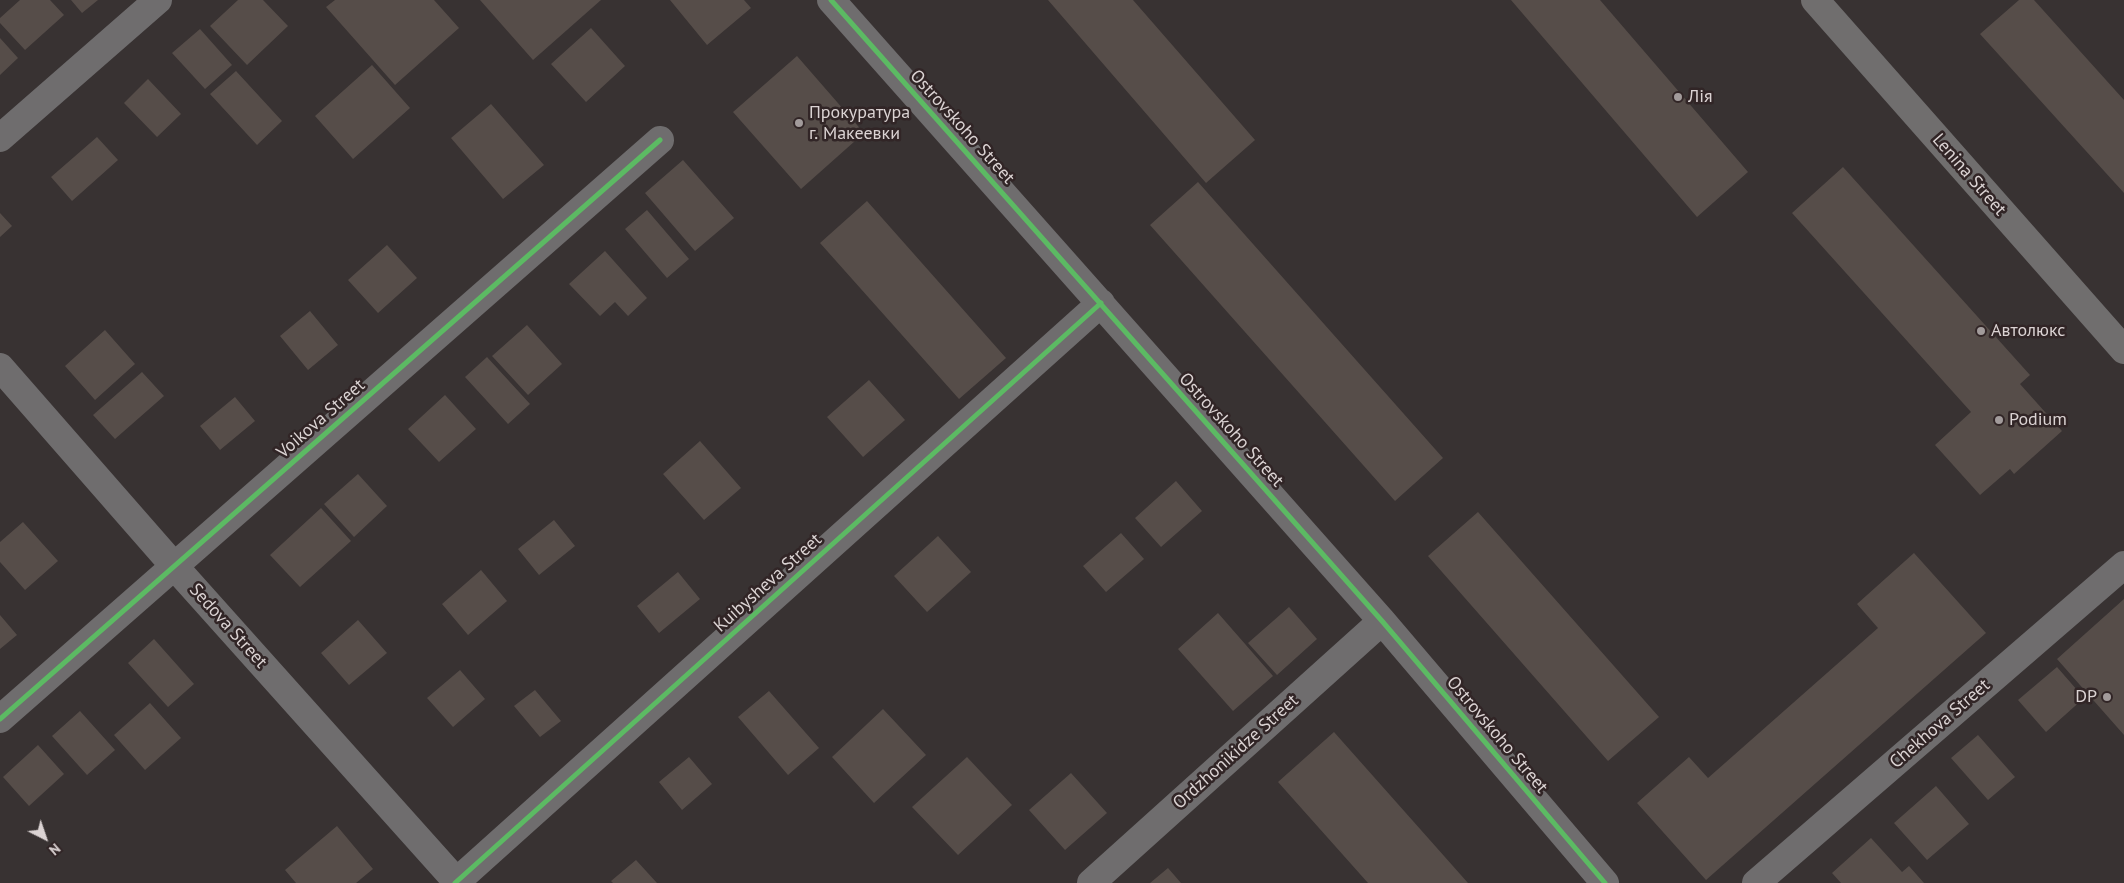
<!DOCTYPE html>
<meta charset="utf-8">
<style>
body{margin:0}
#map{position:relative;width:2124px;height:883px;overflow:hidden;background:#383232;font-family:"PT Sans",sans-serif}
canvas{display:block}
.north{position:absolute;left:20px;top:813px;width:50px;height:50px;-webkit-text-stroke:4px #312526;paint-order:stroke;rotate:139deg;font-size:14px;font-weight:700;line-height:20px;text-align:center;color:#dbd3d3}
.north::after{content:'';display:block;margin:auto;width:18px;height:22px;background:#dbd3d3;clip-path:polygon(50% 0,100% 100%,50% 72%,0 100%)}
</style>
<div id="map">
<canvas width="2124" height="883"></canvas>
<div class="north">N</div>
</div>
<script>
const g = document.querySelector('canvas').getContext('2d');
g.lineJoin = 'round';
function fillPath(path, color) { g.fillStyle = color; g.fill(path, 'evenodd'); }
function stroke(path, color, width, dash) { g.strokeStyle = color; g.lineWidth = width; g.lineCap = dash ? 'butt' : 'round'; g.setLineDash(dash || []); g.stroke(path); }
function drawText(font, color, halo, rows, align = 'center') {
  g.font = font + ' "PT Sans",sans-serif'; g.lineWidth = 5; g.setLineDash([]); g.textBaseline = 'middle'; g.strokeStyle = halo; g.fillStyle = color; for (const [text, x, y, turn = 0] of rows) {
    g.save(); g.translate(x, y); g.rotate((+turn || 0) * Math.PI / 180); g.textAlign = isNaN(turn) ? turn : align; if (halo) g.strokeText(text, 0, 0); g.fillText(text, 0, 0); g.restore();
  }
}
const building = new Path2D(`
 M 20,0 L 50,0 L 64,15 L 25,50 L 0,23 L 0,18 Z
 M 71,0 L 98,0 L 82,13 Z
 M 238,0 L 263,0 L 288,26 L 247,65 L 210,26 Z
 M 335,0 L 434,0 L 459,28 L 395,85 L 326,7 Z
 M 480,0 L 601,0 L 533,60 Z
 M 670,0 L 744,0 L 751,8 L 707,45 Z
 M 1048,0 L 1133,0 L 1255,140 L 1206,183 Z
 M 1511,0 L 1600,0 L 1748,172 L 1697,217 Z
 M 2019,0 L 2034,0 L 2124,100 L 2124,193 L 1980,34 Z
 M 591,28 L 625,66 L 586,102 L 551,64 Z
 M 200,29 L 232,65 L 205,89 L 172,53 Z
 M 0,38 L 18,58 L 0,75 Z
 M 797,56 L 864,133 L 801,189 L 733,112 Z
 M 372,65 L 410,108 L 353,159 L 315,116 Z
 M 236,71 L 282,121 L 257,145 L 210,94 Z
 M 148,79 L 181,114 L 157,137 L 124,103 Z
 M 491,104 L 544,165 L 503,199 L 451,138 Z
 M 97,137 L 118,160 L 72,201 L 51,177 Z
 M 683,160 L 734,218 L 695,251 L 645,193 Z
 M 1843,167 L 2030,375 L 2020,384 L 2062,431 L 2014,474 L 2010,469 L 1980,495 L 1935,445 L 1971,412 L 1792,213 Z
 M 1198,182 L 1443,458 L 1395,501 L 1150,225 Z
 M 867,201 L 1006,358 L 959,399 L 820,243 Z
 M 647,210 L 689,259 L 667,278 L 625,229 Z
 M 0,213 L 12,226 L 0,237 Z
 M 387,245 L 417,278 L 378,313 L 348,280 Z
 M 605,251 L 647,298 L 628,316 L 615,302 L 600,316 L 569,284 Z
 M 310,311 L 338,345 L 308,370 L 280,336 Z
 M 527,325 L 562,364 L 528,395 L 492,356 Z
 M 105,330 L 135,364 L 95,400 L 65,366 Z
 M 487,357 L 530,404 L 508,424 L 465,377 Z
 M 142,372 L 164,396 L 115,439 L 93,415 Z
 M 869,380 L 905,420 L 863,457 L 827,417 Z
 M 445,395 L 476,429 L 439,462 L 408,429 Z
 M 235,397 L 255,421 L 220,450 L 200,426 Z
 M 700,441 L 741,488 L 704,520 L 663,474 Z
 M 358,474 L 387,506 L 354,537 L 324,504 Z
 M 1176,481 L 1202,511 L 1161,547 L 1135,518 Z
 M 321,508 L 351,541 L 300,587 L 270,555 Z
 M 1478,512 L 1659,717 L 1608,761 L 1428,556 Z
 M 554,520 L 575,546 L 539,575 L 518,549 Z
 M 23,522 L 58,561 L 25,590 L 0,562 L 0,542 Z
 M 1121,533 L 1144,559 L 1106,592 L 1083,566 Z
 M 938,536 L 971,572 L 927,612 L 894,576 Z
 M 1914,553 L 1986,633 L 1706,880 L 1637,803 L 1689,757 L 1708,778 L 1878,628 L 1857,604 Z
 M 481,570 L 507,601 L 468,635 L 442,604 Z
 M 678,572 L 700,599 L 659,633 L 637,606 Z
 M 2124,599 L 2124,735 L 2057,659 Z
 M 1289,607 L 1317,639 L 1277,675 L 1248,643 Z
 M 1218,613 L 1273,676 L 1233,711 L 1178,649 Z
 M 0,615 L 17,635 L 0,649 Z
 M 358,620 L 387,653 L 349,685 L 321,653 Z
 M 154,639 L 194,684 L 168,707 L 128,663 Z
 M 2057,667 L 2084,698 L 2046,732 L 2018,700 Z
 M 460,670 L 485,699 L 453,727 L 427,698 Z
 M 535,690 L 561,721 L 540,737 L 514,706 Z
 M 769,691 L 819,748 L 788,775 L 738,717 Z
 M 150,703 L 181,738 L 145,770 L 114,735 Z
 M 883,709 L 926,755 L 874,803 L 832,757 Z
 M 80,711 L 115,750 L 87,775 L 52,736 Z
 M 1334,732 L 1468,883 L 1368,883 L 1278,782 Z
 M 1978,735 L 2015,777 L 1988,800 L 1951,758 Z
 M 38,745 L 64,774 L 29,806 L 3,777 Z
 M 689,757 L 712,784 L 682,810 L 659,782 Z
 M 967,757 L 1012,805 L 958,855 L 912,807 Z
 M 1071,773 L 1107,813 L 1065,850 L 1029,810 Z
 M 1936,786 L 1969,824 L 1927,860 L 1894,823 Z
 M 337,826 L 373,869 L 356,883 L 296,883 L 285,870 Z
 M 1871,838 L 1902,872 L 1909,866 L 1924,883 L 1841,883 L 1832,873 Z
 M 636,860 L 657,883 L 613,883 L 611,881 Z
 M 1168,868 L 1181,883 L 1150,883 Z`);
const minor = new Path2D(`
 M 831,0 L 1382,621 L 1605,883
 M 0,138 L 158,0
 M 0,367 L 175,567 L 458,883
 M 0,719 L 660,140
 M 455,883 L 1101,303
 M 1091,883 L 1382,621
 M 1756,883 L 2124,565`);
const major = new Path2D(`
 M 1815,0 L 2124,350`);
const cycleway = new Path2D(`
 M 831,0 L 1382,621 L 1605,883
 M 0,719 L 660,140
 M 455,883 L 1101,303`);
const markers = [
 [1678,97,5,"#a29b9b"],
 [799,123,5,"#a29b9b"],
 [1981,331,5,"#a29b9b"],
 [1999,420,5,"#a29b9b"],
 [2107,697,5,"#a29b9b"]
];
const poiNames = [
 ["Лія",1688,97],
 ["Прокуратура",809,113],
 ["г. Макеевки",809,134],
 ["Автолюкс",1991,331],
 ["Podium",2009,420],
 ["DP",2097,697,"right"]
];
const streetNames = [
 ["Ostrovskoho Street",962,127,48],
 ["Lenina Street",1969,175,49],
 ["Voikova Street",321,419,-41],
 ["Ostrovskoho Street",1231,430,48],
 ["Kuibysheva Street",768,583,-42],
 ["Sedova Street",228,626,48],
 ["Chekhova Street",1940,724,-41],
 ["Ostrovskoho Street",1497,735,50],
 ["Ordzhonikidze Street",1236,752,-42]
];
fillPath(building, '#564d49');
stroke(minor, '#6f6d6e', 28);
stroke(major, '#706e6e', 28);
stroke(cycleway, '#5cba63', 5);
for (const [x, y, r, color] of markers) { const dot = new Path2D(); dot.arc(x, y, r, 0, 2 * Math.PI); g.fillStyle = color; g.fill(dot); stroke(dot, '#312526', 2); }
drawText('18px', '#dbd3d3', '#312526', poiNames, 'left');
drawText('18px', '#dbd3d3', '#312526', streetNames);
</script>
